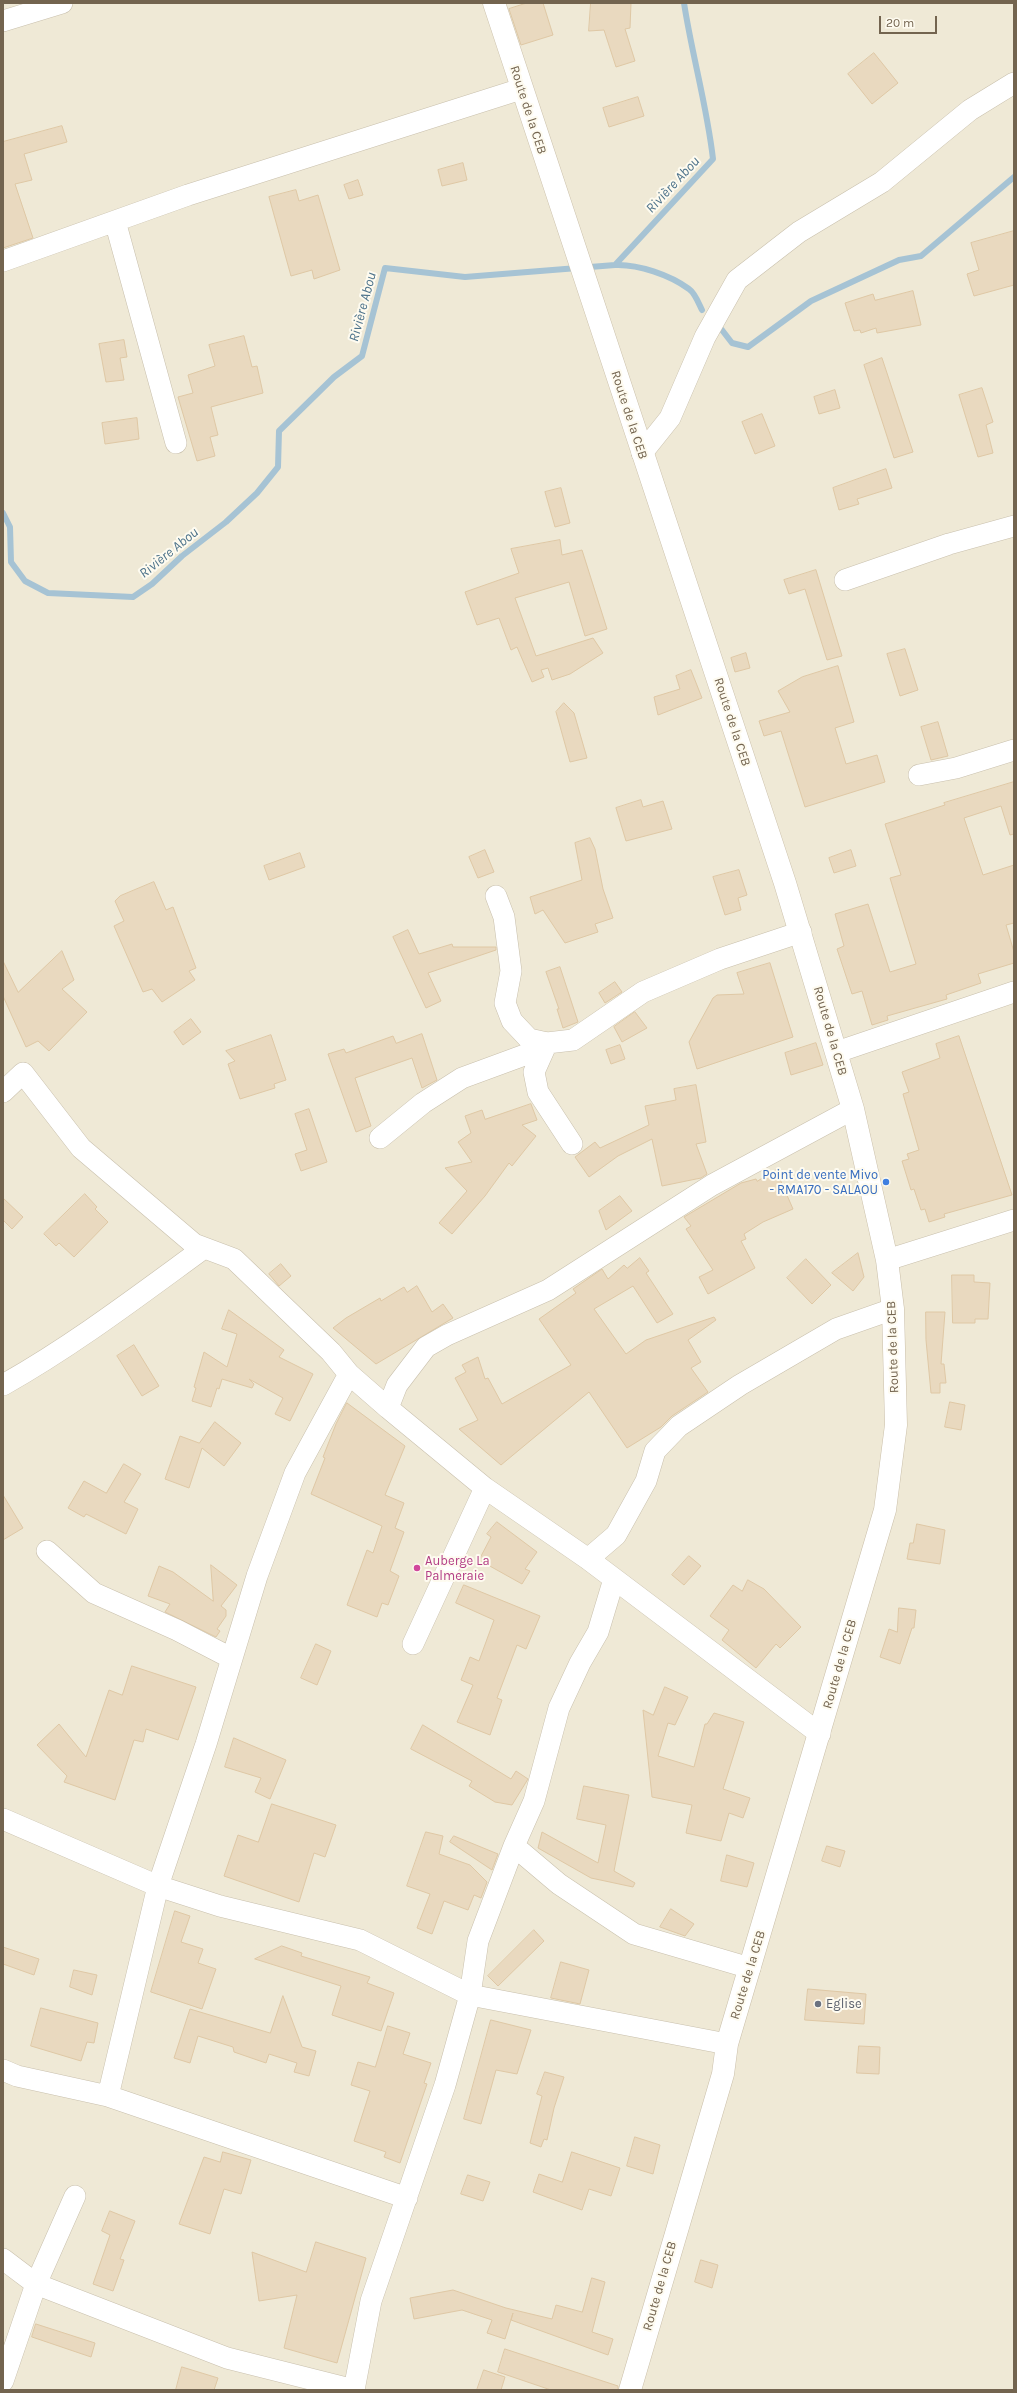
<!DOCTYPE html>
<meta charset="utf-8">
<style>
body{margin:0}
#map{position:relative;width:1017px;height:2393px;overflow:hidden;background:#fbf8ea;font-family:Karla,sans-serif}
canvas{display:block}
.frame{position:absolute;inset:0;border:4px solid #73644f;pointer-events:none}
.scale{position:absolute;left:879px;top:16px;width:58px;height:18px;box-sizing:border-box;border:2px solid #73644f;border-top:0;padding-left:5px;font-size:12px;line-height:14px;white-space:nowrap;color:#73644f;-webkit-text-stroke:3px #fefbf0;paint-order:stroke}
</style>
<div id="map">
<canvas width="1017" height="2393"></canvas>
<div class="frame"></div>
<div class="scale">20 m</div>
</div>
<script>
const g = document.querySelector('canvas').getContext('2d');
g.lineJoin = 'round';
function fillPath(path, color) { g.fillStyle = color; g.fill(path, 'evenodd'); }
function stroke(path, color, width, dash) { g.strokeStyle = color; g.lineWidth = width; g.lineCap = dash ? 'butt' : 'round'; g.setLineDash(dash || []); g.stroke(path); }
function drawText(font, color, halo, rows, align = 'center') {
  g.font = font + ' Karla,sans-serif'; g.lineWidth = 4; g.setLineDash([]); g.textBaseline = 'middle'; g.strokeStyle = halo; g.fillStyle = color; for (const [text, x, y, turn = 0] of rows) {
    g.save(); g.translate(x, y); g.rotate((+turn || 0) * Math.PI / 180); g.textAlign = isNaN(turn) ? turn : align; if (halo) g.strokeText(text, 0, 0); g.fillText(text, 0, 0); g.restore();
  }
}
const residential = new Path2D(`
 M 3,3 L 1014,3 L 1014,2390 L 3,2390 Z`);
const stream = new Path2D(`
 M 615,265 C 638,264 670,275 689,289 C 695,293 699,304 702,310
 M 722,330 L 732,343 L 748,347 L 811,301 L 899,260 L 921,256 L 1014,177
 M 3,513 L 10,527 L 11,562 L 25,581 L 48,593 L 133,597 L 152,584 L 182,556 L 226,522 L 257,493 L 278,467 L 279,431 L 334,377 L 362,356 L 385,268 L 465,277 L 615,265 L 713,159 C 707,106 692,55 684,3`);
const building = new Path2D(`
 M 527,3 L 543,3 L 553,35 L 521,45 L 509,9 Z
 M 591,3 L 631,3 L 630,28 L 625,29 L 635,61 L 616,67 L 604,30 L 589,31 Z
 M 874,53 L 898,83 L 872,104 L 848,74 Z
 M 638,97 L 644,116 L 609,127 L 603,108 Z
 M 62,126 L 67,142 L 24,154 L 32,180 L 15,184 L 33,238 L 3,248 L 3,142 Z
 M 463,163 L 467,180 L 442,186 L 438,170 Z
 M 358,180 L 363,195 L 349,199 L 344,185 Z
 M 296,190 L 299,201 L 318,195 L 340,270 L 314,279 L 312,270 L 291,276 L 269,197 Z
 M 1014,231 L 1014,285 L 974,296 L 967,274 L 979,270 L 971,243 Z
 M 913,291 L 921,325 L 877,333 L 876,328 L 861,333 L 860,330 L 854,331 L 845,303 L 873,294 L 875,300 Z
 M 244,336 L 252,367 L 257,366 L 263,393 L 211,407 L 218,435 L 210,437 L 215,456 L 197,461 L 178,397 L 193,393 L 188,375 L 215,366 L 209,345 Z
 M 124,340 L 127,357 L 120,358 L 124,380 L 106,382 L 99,344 Z
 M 882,358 L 913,452 L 894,458 L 864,365 Z
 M 982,388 L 993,422 L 986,425 L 993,453 L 978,457 L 959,395 Z
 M 835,390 L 840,408 L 819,414 L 814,397 Z
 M 762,414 L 775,446 L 755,454 L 742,422 Z
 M 137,418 L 139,439 L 105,444 L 102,423 Z
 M 886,469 L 892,488 L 857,499 L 859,504 L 839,510 L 833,488 Z
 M 561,488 L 570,523 L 555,527 L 545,492 Z
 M 560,540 L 562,555 L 582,550 L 607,629 L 585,636 L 569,582 L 515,598 L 536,656 L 593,638 L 603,653 L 570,674 L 552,680 L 548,668 L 541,670 L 544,677 L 532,682 L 517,647 L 511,650 L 499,618 L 477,625 L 465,592 L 519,573 L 511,549 Z
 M 816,570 L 842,656 L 827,660 L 805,589 L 789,594 L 784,580 Z
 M 905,649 L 918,690 L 900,696 L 887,654 Z
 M 746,653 L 750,668 L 735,672 L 731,658 Z
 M 838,666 L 854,722 L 835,728 L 846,764 L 877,755 L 885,782 L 805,807 L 781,731 L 764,736 L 759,721 L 790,712 L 778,691 L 802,677 Z
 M 691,670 L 702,698 L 658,715 L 654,697 L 680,689 L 676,676 Z
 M 564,703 L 574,713 L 587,758 L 570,762 L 556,712 Z
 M 938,722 L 948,756 L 931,760 L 921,727 Z
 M 1014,782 L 1014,834 L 1010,835 L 1001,806 L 964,818 L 983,875 L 1014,865 L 1014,923 L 1006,925 L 1014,952 L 1014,963 L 978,974 L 981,983 L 946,995 L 947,999 L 887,1016 L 888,1020 L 872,1025 L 862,991 L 852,994 L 837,949 L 844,946 L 835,914 L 868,904 L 890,972 L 916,964 L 890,878 L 901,875 L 885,824 L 945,805 L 944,803 Z
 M 641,800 L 643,807 L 663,801 L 672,829 L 626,841 L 616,808 Z
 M 590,838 L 595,849 L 603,889 L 613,918 L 595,924 L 598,932 L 565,943 L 543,910 L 535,914 L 530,897 L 582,880 L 575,843 Z
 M 485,850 L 494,872 L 478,878 L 469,857 Z
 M 851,850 L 856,866 L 834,873 L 829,858 Z
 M 300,853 L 305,867 L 269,880 L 264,866 Z
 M 739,870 L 747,895 L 738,898 L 741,910 L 725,915 L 713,877 Z
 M 154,882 L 166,910 L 173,907 L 196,968 L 189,971 L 195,980 L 162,1002 L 152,989 L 143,992 L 114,926 L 124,921 L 115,901 L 120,896 Z
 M 408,930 L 419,954 L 452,944 L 453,947 L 496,947 L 496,950 L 428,973 L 441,1001 L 426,1008 L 393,937 Z
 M 62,951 L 74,980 L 62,989 L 87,1012 L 49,1051 L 38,1041 L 26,1047 L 3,996 L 3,961 L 18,992 Z
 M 770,963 L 793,1037 L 697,1069 L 689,1042 L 713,998 L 717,995 L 744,994 L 737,973 Z
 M 560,967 L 578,1022 L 563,1028 L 557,1009 L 559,1009 L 546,972 Z
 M 615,982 L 622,992 L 605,1003 L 599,993 Z
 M 635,1012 L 647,1028 L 622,1042 L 614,1027 Z
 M 191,1019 L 201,1032 L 183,1045 L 174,1032 Z
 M 422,1034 L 437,1080 L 422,1088 L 412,1058 L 355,1078 L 371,1126 L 356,1132 L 328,1054 L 344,1049 L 346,1053 L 393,1036 L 396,1043 Z
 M 271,1035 L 286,1080 L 274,1084 L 275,1088 L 240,1099 L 228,1064 L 235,1061 L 226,1051 Z
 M 959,1036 L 1012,1195 L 944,1214 L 945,1217 L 929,1222 L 925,1209 L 921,1210 L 914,1189 L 911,1190 L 902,1161 L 909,1159 L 907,1154 L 919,1150 L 903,1094 L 909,1092 L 902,1072 L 940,1058 L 936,1044 Z
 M 816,1043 L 823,1065 L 791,1075 L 785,1053 Z
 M 620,1045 L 625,1059 L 611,1064 L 606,1050 Z
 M 696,1085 L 706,1142 L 696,1144 L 707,1174 L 701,1178 L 662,1186 L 652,1139 L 618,1156 L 589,1177 L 575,1157 L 595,1142 L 600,1148 L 649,1125 L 645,1106 L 676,1100 L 674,1089 Z
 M 531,1104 L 537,1120 L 522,1125 L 536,1136 L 512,1166 L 509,1163 L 485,1196 L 452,1234 L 439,1223 L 467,1191 L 445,1168 L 472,1162 L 458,1142 L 471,1133 L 465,1116 L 482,1110 L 485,1119 Z
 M 309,1109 L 327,1162 L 301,1171 L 295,1154 L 307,1150 L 295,1114 Z
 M 776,1170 L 793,1209 L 763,1222 L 744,1234 L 746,1239 L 741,1241 L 755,1268 L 708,1294 L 699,1277 L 713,1270 L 686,1229 L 691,1226 L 684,1217 L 741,1183 L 756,1179 L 757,1181 Z
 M 85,1194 L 97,1207 L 95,1209 L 108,1222 L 74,1257 L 59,1243 L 56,1246 L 44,1234 Z
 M 620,1196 L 632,1211 L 606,1230 L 599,1211 Z
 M 3,1198 L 23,1217 L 12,1229 L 3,1220 Z
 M 858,1253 L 864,1277 L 853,1291 L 832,1273 Z
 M 640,1258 L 649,1271 L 646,1273 L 673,1314 L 657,1323 L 633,1286 L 594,1309 L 626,1354 L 646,1340 L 714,1317 L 716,1320 L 688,1340 L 701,1362 L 691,1368 L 708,1392 L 672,1416 L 661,1427 L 627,1448 L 589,1392 L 501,1465 L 459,1429 L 478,1420 L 455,1378 L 466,1372 L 462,1365 L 478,1357 L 485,1379 L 488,1378 L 502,1404 L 571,1365 L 539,1319 L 576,1293 L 573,1289 L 602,1269 L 608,1279 L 624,1265 L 627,1268 Z
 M 806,1259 L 831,1285 L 812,1304 L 787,1278 Z
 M 281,1264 L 291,1276 L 279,1286 L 269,1274 Z
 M 952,1275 L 974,1275 L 974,1282 L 990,1283 L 988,1319 L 975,1319 L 975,1323 L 953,1323 Z
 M 417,1286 L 432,1312 L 443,1304 L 453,1318 L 376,1364 L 333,1328 L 346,1318 L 380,1298 L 381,1301 L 404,1287 L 407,1292 Z
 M 229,1310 L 284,1350 L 279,1357 L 313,1374 L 290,1421 L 275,1414 L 283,1398 L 249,1379 L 254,1384 L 252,1388 L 222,1379 L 219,1389 L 217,1388 L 211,1407 L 192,1401 L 196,1388 L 194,1387 L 204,1352 L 227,1367 L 237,1334 L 222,1329 Z
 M 926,1312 L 945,1312 L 941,1364 L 944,1364 L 946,1383 L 940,1383 L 940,1393 L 931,1393 L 926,1340 Z
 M 134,1345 L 159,1386 L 142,1396 L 117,1356 Z
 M 950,1402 L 965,1405 L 961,1430 L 945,1427 Z
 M 347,1403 L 405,1446 L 385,1495 L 404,1503 L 395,1528 L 404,1532 L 390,1571 L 399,1576 L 388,1605 L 382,1603 L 377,1617 L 347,1605 L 367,1550 L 373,1553 L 382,1526 L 311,1494 L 325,1458 L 323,1457 L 336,1424 Z
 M 215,1422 L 241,1443 L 224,1466 L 202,1448 L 189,1488 L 165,1479 L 180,1436 L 199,1443 Z
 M 124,1464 L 141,1474 L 124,1502 L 138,1509 L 126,1534 L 86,1514 L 84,1517 L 68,1508 L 84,1481 L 106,1493 Z
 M 3,1495 L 23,1528 L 3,1540 Z
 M 497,1522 L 537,1552 L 525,1569 L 530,1571 L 522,1584 L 479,1560 L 491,1537 L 487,1534 Z
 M 917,1524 L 945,1530 L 940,1564 L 907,1559 L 910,1543 L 913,1543 Z
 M 689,1556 L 701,1566 L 684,1585 L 672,1575 Z
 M 211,1565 L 237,1585 L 221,1606 L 226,1610 L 226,1616 L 217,1629 L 220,1631 L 216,1637 L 165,1612 L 170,1604 L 148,1596 L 159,1566 L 173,1572 L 213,1601 Z
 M 748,1580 L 764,1589 L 801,1627 L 780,1648 L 776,1644 L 756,1668 L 722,1640 L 729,1630 L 710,1616 L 733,1585 L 742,1591 Z
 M 464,1585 L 540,1616 L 526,1649 L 517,1645 L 497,1698 L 502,1700 L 490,1735 L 457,1722 L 473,1685 L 461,1680 L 470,1657 L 479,1661 L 494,1620 L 456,1603 Z
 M 899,1608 L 916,1610 L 914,1628 L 912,1628 L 900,1664 L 880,1657 L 889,1629 L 897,1632 Z
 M 316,1644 L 331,1651 L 317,1685 L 301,1678 Z
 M 132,1666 L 196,1687 L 178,1740 L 146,1729 L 143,1742 L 134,1740 L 115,1800 L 64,1782 L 67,1776 L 37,1745 L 59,1724 L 86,1757 L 109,1690 L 122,1695 Z
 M 665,1687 L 688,1697 L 675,1725 L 668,1723 L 658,1756 L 694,1767 L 705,1724 L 707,1724 L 714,1713 L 744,1722 L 723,1789 L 750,1798 L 743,1818 L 729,1813 L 721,1841 L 686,1833 L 692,1805 L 652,1797 L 643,1710 L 653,1715 Z
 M 423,1725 L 511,1779 L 516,1771 L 528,1779 L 512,1805 L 495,1802 L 469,1786 L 472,1781 L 411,1749 Z
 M 234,1738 L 286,1760 L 270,1799 L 255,1792 L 261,1778 L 225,1767 Z
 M 584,1786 L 629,1795 L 614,1871 L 635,1883 L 633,1887 L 591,1878 L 538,1848 L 542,1832 L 598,1863 L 606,1825 L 577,1819 Z
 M 272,1804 L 336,1825 L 325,1857 L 314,1853 L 299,1902 L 224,1876 L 238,1835 L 258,1842 Z
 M 426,1832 L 443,1836 L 439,1854 L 470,1865 L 487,1882 L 481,1898 L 474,1895 L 468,1910 L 444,1901 L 432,1934 L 417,1928 L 430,1894 L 407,1886 Z
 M 454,1836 L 498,1854 L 492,1870 L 450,1842 Z
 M 827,1846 L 845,1851 L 840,1867 L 822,1861 Z
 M 727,1855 L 754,1863 L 747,1887 L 721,1881 Z
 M 671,1909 L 694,1924 L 685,1936 L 660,1927 Z
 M 175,1911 L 190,1916 L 181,1942 L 203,1949 L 198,1963 L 216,1969 L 202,2009 L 151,1992 Z
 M 534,1930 L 544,1941 L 498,1986 L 488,1976 Z
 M 282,1946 L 302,1953 L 301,1956 L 370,1977 L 367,1983 L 394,1993 L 381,2031 L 332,2015 L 341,1986 L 255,1959 Z
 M 3,1947 L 39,1959 L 34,1975 L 3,1964 Z
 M 561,1962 L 589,1970 L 580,2004 L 551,1998 Z
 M 74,1970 L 97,1975 L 92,1995 L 70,1987 Z
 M 808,1989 L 866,1994 L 864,2024 L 805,2020 Z
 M 283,1996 L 302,2047 L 316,2051 L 309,2076 L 294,2072 L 297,2063 L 269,2054 L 266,2063 L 234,2052 L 233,2047 L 198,2036 L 190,2063 L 174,2058 L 190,2009 L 270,2033 Z
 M 41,2008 L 98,2023 L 94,2043 L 87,2042 L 81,2061 L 31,2046 Z
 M 491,2020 L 531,2030 L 517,2074 L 496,2070 L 481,2124 L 464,2119 Z
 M 388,2026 L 410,2033 L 403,2054 L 431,2063 L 424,2083 L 427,2084 L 400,2163 L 384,2157 L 386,2152 L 354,2141 L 370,2091 L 351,2085 L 358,2062 L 375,2067 Z
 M 859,2046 L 880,2047 L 879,2074 L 857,2073 Z
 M 545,2072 L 564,2077 L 554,2108 L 547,2140 L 544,2139 L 541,2147 L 530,2143 L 542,2096 L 537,2094 Z
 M 635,2137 L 660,2145 L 653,2174 L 627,2166 Z
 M 223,2152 L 251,2160 L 241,2194 L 224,2189 L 210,2234 L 179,2224 L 204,2157 L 220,2162 Z
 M 572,2152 L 620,2168 L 611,2196 L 589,2189 L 582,2210 L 533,2192 L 539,2174 L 562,2182 Z
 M 468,2175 L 490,2182 L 483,2201 L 461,2194 Z
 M 110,2211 L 135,2221 L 120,2259 L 124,2260 L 113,2291 L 93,2284 L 110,2235 L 102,2231 Z
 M 316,2242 L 366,2258 L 337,2363 L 284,2348 L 297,2295 L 259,2301 L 252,2252 L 306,2272 Z
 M 701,2260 L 718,2265 L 712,2288 L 695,2282 Z
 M 592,2278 L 605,2282 L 592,2332 L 613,2339 L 608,2355 L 511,2320 L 513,2313 L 505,2339 L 487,2333 L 492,2320 L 462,2310 L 414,2319 L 410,2298 L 453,2290 L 506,2308 L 552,2319 L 556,2305 L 582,2312 Z
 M 36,2324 L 95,2343 L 91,2357 L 32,2337 Z
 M 505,2349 L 618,2386 L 618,2390 L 551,2390 L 498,2372 Z
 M 182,2367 L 218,2378 L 214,2390 L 176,2390 Z
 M 484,2370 L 505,2377 L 501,2390 L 477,2390 Z`);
const minor = new Path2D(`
 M 3,21 L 62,3
 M 115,221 L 176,443
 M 3,261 L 188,195 L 521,89
 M 642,453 L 670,418 L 705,337 L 737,280 L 799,232 L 882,182 L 970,110 L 1014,83
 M 845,580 L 949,544 L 1014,526
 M 919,775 L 956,768 L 1014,750
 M 496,896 L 504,917 L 511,971 L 505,1003 L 512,1021 L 529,1039 L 547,1043 L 573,1040 L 643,992 L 720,959 L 801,932
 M 837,1052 L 1014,992
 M 3,1092 L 23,1073 L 81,1148 L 194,1244 L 234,1259 L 331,1352 L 349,1374 L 388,1408 L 485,1488 L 588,1559 L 820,1734
 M 380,1138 L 423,1103 L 462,1078 L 530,1053 L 547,1043 L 534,1072 L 538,1092 L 572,1144
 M 887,1260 L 1014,1220
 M 3,1385 C 74,1345 138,1296 204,1248
 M 388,1408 L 397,1385 L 426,1347 L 447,1335 L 548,1290 L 712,1185 L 853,1109
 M 47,1551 L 94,1593 L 177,1630 L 231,1658
 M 588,1559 L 616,1535 L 646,1481 L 655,1451 L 679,1426 L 740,1385 L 836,1329 L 893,1309
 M 413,1644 L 485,1488
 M 3,1819 L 158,1886 L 220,1906 L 360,1940 L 470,1995 L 478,1941 L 514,1846 L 534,1801 L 559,1708 L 580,1663 L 598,1632 L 614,1579
 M 514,1846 L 559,1884 L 634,1934 L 750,1968
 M 3,2070 L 17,2076 L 108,2096 L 407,2198
 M 108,2096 L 158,1886 L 206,1744 L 257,1576 L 295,1473 L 349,1374
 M 3,2259 L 36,2284 L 227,2358 L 354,2390
 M 3,2381 L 36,2284 L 75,2196
 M 354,2390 L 371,2301 L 445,2085 L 470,1995 L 727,2044`);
const secondary = new Path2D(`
 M 494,3 L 785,883 L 853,1109 L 887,1260 L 893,1309 L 896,1425 L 885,1510 L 727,2044 L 723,2074 L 630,2390`);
const markers = [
 [886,1182,4,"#3f7fe0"],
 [417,1568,4,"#d1479c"],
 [818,2004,4,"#6b7280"]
];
const streetNames = [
 ["Route de la CEB",528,110,72],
 ["Route de la CEB",629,415,72],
 ["Route de la CEB",732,722,72],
 ["Route de la CEB",830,1031,74],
 ["Route de la CEB",893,1347,-92],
 ["Route de la CEB",840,1664,-74],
 ["Route de la CEB",748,1975,-73],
 ["Route de la CEB",660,2286,-74]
];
const shopNames = [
 ["Point de vente Mivo",878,1175],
 ["- RMA170 - SALAOU",878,1190]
];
const hotelNames = [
 ["Auberge La",425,1561],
 ["Palmeraie",425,1576]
];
const worshipNames = [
 ["Eglise",826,2004]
];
const waterNames = [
 ["Rivière Abou",673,185,-47],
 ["Rivière Abou",363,307,-75],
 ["Rivière Abou",169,553,-39]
];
fillPath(residential, '#efe9d6');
stroke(stream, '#a6c3d4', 6);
fillPath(building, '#e9d9bf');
stroke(building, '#dfc8a5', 1);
stroke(minor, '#c9c0ad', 22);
stroke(secondary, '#cabfa9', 23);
stroke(minor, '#fff', 21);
stroke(secondary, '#fff', 22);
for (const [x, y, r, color] of markers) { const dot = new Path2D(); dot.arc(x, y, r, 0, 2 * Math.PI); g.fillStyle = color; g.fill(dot); stroke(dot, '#fefbf0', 1.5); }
drawText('13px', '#73644f', '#fefbf0', streetNames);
drawText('13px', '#366cbe', '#fefbf0', shopNames, 'right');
drawText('13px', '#b23c85', '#fefbf0', hotelNames, 'left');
drawText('13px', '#5b616d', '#fefbf0', worshipNames, 'left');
drawText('italic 14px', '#4e738b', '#fefbf0', waterNames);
</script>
